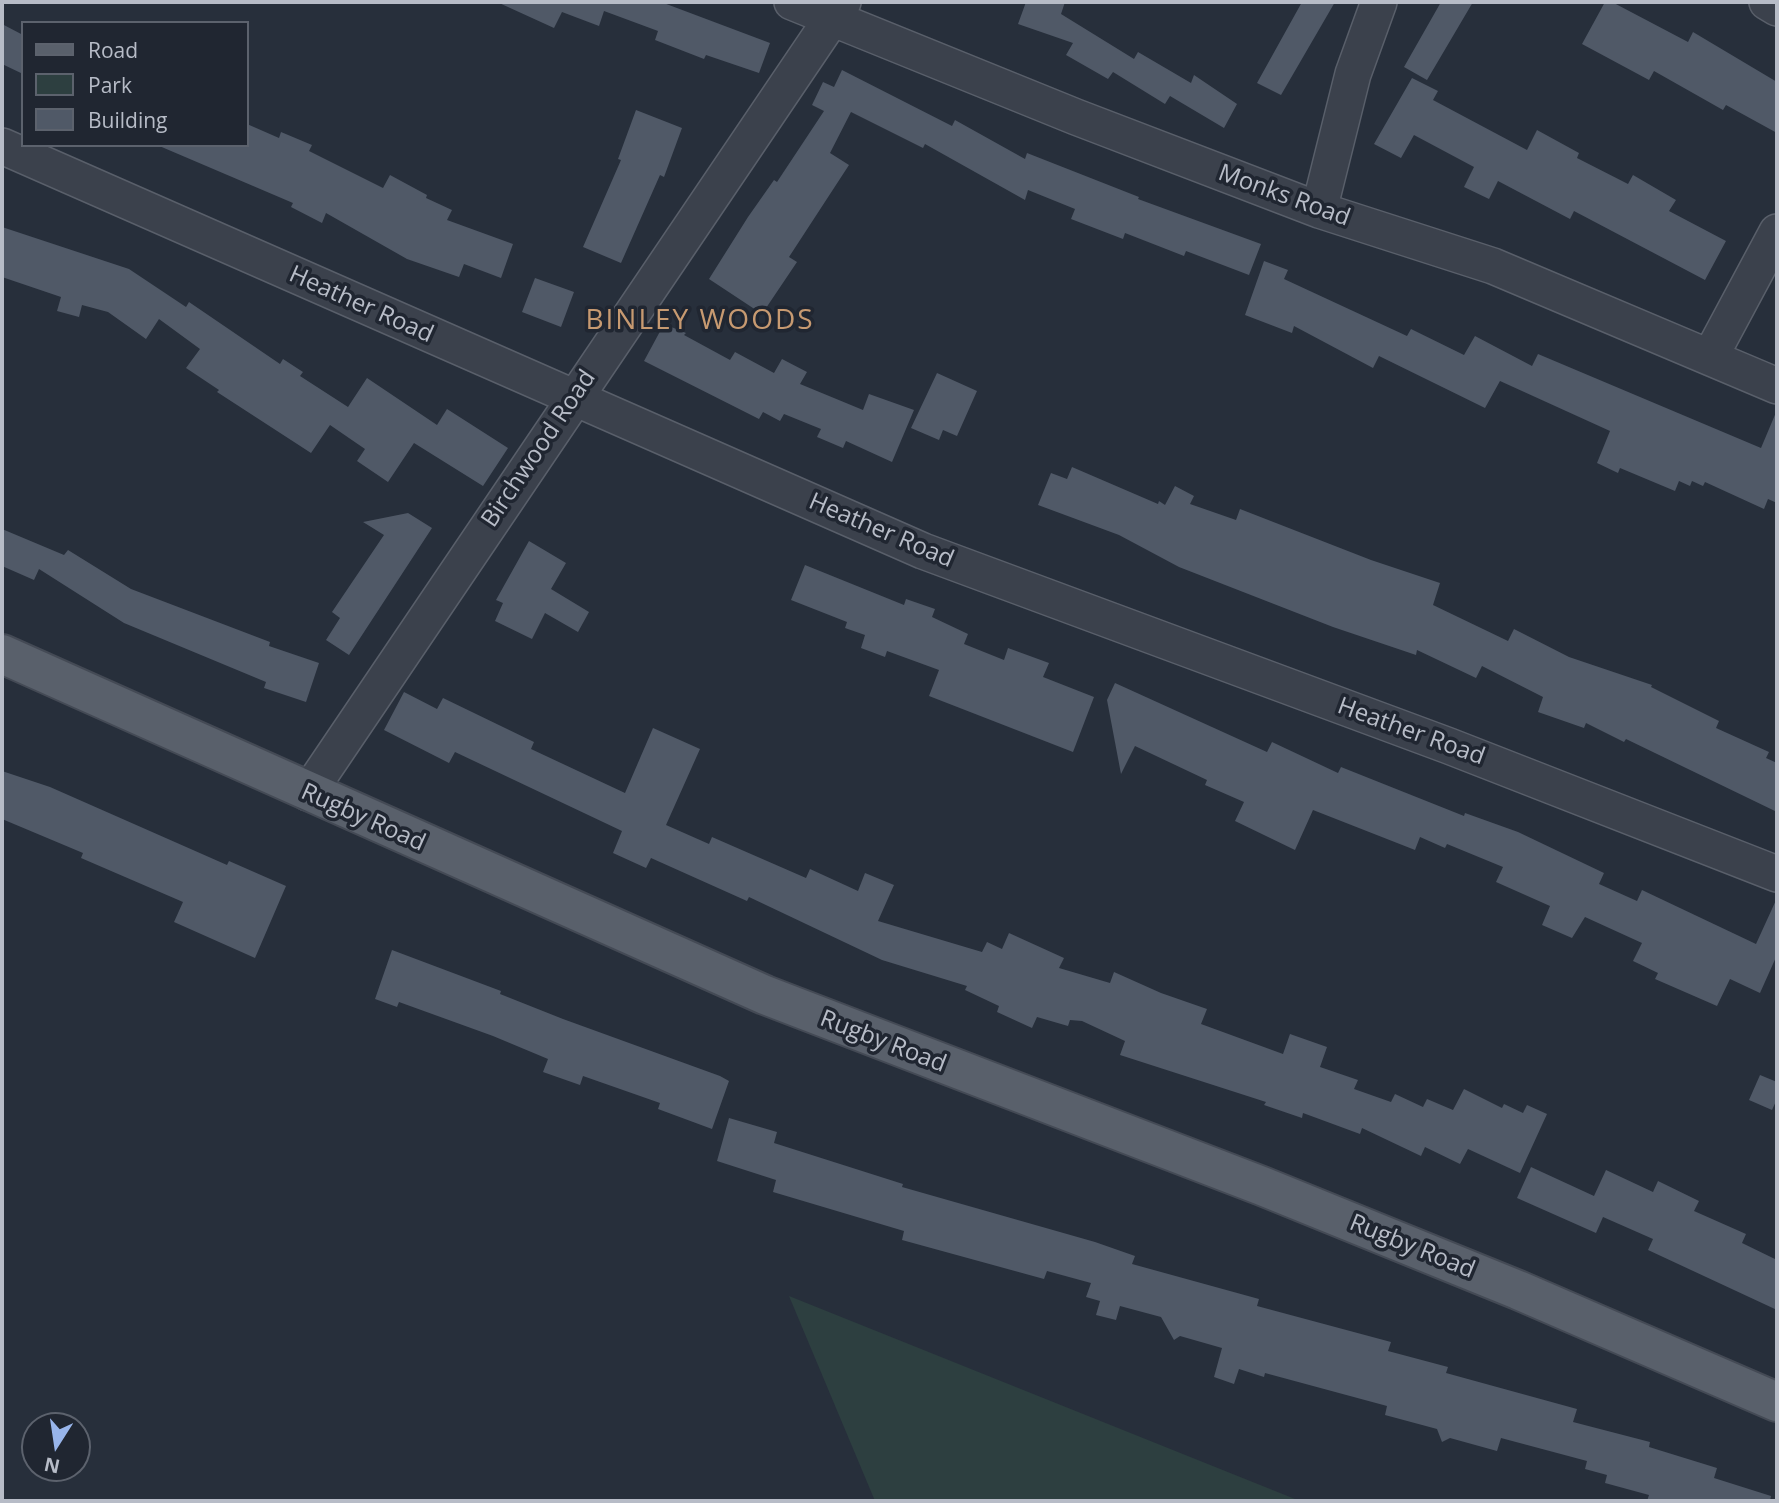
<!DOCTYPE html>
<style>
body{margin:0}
#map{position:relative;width:1779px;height:1503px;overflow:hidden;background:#272f3b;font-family:"Open Sans",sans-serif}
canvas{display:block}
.frame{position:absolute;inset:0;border:4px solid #b7bcc7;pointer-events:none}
.legend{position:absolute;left:21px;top:21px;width:228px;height:126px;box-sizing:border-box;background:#202631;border:2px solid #5c626d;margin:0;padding:9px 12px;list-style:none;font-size:21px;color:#b7bcc7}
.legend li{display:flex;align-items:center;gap:14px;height:35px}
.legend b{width:35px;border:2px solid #5c626d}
.north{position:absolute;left:21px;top:1412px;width:70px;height:70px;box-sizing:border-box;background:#202631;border:2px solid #5c626d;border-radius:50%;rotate:192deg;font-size:19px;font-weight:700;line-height:28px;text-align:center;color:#b7bcc7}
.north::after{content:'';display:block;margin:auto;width:24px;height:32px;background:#98b5eb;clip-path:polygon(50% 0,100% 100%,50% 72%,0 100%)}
</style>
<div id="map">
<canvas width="1779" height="1503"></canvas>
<div class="frame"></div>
<ul class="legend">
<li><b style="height:9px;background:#59606b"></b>Road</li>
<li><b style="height:19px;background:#2d3f40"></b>Park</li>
<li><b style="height:19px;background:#505967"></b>Building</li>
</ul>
<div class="north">N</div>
</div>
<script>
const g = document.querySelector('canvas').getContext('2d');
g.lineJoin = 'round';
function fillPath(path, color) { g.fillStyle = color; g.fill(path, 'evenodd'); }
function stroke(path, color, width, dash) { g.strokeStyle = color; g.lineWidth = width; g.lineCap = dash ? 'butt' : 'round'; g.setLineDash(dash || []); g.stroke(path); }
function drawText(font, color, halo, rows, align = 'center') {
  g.font = font + ' "Open Sans",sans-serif'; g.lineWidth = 7; g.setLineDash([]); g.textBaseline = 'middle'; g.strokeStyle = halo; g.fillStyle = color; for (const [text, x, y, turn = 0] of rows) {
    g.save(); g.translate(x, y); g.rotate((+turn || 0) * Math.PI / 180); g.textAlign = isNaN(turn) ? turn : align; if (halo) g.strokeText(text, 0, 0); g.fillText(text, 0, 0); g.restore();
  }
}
const green = new Path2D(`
 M 789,1296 L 1300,1501 L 875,1501 Z`);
const building = new Path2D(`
 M 497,2 L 661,2 L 770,43 L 759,73 L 706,55 L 704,59 L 655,40 L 658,31 L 604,11 L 599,26 L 562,12 L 554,28 Z
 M 1026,2 L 1065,2 L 1061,14 L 1134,59 L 1138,52 L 1191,83 L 1194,75 L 1237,104 L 1224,128 L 1170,96 L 1165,104 L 1113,72 L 1108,79 L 1066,55 L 1073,43 L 1018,24 Z
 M 1302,2 L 1335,2 L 1281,95 L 1257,83 Z
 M 1441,2 L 1473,2 L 1427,80 L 1404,67 Z
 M 1605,2 L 1612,2 L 1688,42 L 1693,32 L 1777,82 L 1777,133 L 1726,105 L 1723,110 L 1654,71 L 1649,80 L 1582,44 Z
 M 2,24 L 23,35 L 23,74 L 2,64 Z
 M 842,70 L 952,126 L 955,120 L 1025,159 L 1027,153 L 1139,197 L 1138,199 L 1261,244 L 1249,275 L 1186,251 L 1184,256 L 1125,233 L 1123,239 L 1071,219 L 1075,209 L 1028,190 L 1025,200 L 925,144 L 923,148 L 851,112 L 830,153 L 849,165 L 789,257 L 797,262 L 762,314 L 709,279 L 748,217 L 774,180 L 777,182 L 824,111 L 812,105 L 823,82 L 834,87 Z
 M 1412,78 L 1438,91 L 1433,100 L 1527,150 L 1537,130 L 1579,153 L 1577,158 L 1628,184 L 1633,175 L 1676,200 L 1669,211 L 1726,241 L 1705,280 L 1574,211 L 1570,219 L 1498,181 L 1489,199 L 1464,187 L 1474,167 L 1414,135 L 1401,158 L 1374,144 Z
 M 636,110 L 682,128 L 664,177 L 660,175 L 621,263 L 583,247 L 621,160 L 618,159 Z
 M 247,124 L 279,138 L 281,132 L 312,145 L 309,151 L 383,188 L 390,175 L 427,195 L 426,198 L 452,210 L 447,220 L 513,244 L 501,278 L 464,264 L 459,277 L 407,259 L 326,213 L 322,223 L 291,207 L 293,203 L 157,145 L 247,145 Z
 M 2,227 L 129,269 L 186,307 L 189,302 L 280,364 L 283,359 L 303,372 L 300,376 L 348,407 L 367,378 L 437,425 L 447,409 L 508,448 L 483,486 L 414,443 L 388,482 L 357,461 L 365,449 L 330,425 L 311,453 L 217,392 L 219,390 L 186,368 L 200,349 L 159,319 L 146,339 L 108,312 L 82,305 L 79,317 L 57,311 L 61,297 L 2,277 Z
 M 1264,261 L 1288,270 L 1284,279 L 1407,336 L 1411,329 L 1464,355 L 1475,336 L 1532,366 L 1538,354 L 1761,448 L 1777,410 L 1777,503 L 1768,499 L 1764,509 L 1705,482 L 1703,486 L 1692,481 L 1690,486 L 1679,481 L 1675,491 L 1620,468 L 1618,473 L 1597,463 L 1610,431 L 1500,381 L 1485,408 L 1379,356 L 1373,368 L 1294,326 L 1292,333 L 1245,315 Z
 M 535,278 L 574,292 L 561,327 L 522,312 Z
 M 664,324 L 686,333 L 684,335 L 730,360 L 735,352 L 774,373 L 782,359 L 807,372 L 800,384 L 863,410 L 869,394 L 914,410 L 892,462 L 846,441 L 843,448 L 817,437 L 821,429 L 784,414 L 780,421 L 763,412 L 759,419 L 644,361 Z
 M 937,373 L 977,391 L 957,436 L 943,430 L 939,440 L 911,428 Z
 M 1072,467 L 1158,504 L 1159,501 L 1165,505 L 1175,486 L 1194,496 L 1190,504 L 1236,520 L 1240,509 L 1371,560 L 1440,583 L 1433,605 L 1508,641 L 1514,629 L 1569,657 L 1652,685 L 1651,687 L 1719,721 L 1716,728 L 1769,752 L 1766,758 L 1777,763 L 1777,812 L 1626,739 L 1624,742 L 1586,723 L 1584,728 L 1538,712 L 1543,697 L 1482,666 L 1476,678 L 1417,650 L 1416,655 L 1333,627 L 1179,567 L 1119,535 L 1038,505 L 1051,473 L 1067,479 Z
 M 408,513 L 432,528 L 349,655 L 326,640 L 340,618 L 332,612 L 384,535 L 363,522 Z
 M 2,529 L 64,555 L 68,550 L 131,589 L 270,642 L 269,646 L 319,663 L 306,702 L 264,688 L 266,682 L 124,623 L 39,569 L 34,580 L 2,566 Z
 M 529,541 L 566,563 L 551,589 L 589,612 L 578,632 L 545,613 L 532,639 L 495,621 L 503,603 L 496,600 Z
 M 805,565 L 904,605 L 906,599 L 935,609 L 932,617 L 968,634 L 964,644 L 1004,660 L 1008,648 L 1049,663 L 1043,677 L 1094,697 L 1073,752 L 929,696 L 939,670 L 887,651 L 885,657 L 861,648 L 865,635 L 845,628 L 847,622 L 791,600 Z
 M 1115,683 L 1267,752 L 1272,742 L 1338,773 L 1341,767 L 1464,816 L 1465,813 L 1518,832 L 1604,873 L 1599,884 L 1637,901 L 1642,890 L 1756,944 L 1777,898 L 1777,955 L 1760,993 L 1730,979 L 1717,1006 L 1655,979 L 1658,973 L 1633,961 L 1642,943 L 1585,917 L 1572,938 L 1542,925 L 1550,906 L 1496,882 L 1503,867 L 1447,844 L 1445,848 L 1420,837 L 1415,850 L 1313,810 L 1295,850 L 1235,821 L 1244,802 L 1205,785 L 1207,780 L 1135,746 L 1121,774 L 1107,700 Z
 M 404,692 L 437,709 L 443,698 L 534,742 L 531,749 L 625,793 L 653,728 L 700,749 L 666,825 L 709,844 L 712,837 L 806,878 L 810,869 L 858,891 L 865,873 L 894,885 L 878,921 L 982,952 L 987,942 L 1002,949 L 1009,933 L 1064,958 L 1059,968 L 1110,983 L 1114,972 L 1161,993 L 1207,1009 L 1201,1024 L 1283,1054 L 1290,1034 L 1327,1047 L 1320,1067 L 1358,1080 L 1354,1089 L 1391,1102 L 1395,1094 L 1423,1107 L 1427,1099 L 1453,1110 L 1464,1089 L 1502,1108 L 1504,1104 L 1523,1113 L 1527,1105 L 1547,1114 L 1520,1173 L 1468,1149 L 1460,1164 L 1425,1147 L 1421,1156 L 1362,1128 L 1360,1134 L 1303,1113 L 1302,1118 L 1264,1105 L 1266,1102 L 1120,1055 L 1125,1041 L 1082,1021 L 1070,1020 L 1068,1026 L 1037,1017 L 1032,1028 L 997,1012 L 999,1006 L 965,990 L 967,986 L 882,960 L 749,897 L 747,901 L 651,858 L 646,868 L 613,853 L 622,831 L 455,752 L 449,763 L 384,730 Z
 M 2,771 L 50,787 L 227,865 L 229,861 L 286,886 L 255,958 L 174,922 L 183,902 L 81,858 L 83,853 L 2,819 Z
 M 392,950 L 501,991 L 500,994 L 563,1019 L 720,1076 L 729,1081 L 712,1129 L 658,1109 L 660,1103 L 583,1076 L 580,1085 L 543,1072 L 548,1059 L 493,1036 L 399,1002 L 397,1007 L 375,999 Z
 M 1760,1075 L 1777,1082 L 1777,1099 L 1772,1110 L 1749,1100 Z
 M 729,1118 L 777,1132 L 774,1143 L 903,1184 L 902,1187 L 1095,1242 L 1135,1256 L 1132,1264 L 1259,1299 L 1257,1306 L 1391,1342 L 1388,1351 L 1448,1367 L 1446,1373 L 1577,1409 L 1573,1422 L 1650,1442 L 1649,1447 L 1717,1468 L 1714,1478 L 1771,1496 L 1770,1501 L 1647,1501 L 1649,1495 L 1605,1483 L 1607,1475 L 1585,1469 L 1587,1461 L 1501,1438 L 1497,1451 L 1450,1438 L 1442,1442 L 1437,1429 L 1385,1415 L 1387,1406 L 1265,1373 L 1264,1377 L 1239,1369 L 1234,1384 L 1214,1377 L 1222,1348 L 1180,1336 L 1174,1340 L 1161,1317 L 1120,1306 L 1116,1320 L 1096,1315 L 1100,1301 L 1086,1297 L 1091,1283 L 1047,1271 L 1044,1279 L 902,1240 L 904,1231 L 773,1192 L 776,1180 L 717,1161 Z
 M 1531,1167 L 1594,1196 L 1606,1170 L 1653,1192 L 1658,1181 L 1699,1201 L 1694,1211 L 1746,1234 L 1742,1243 L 1777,1260 L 1777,1310 L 1648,1250 L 1653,1239 L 1603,1217 L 1596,1233 L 1517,1198 Z`);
const minor = new Path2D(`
 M 792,2 L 1076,117 L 1319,210 L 1493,266 L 1777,386
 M 1767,2 L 1777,8
 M 2,146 L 923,551 L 1449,746 L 1777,874
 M 1319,210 L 1353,74 L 1379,2
 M 1710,357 L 1777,232
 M 308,793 L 843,2`);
const major = new Path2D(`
 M 2,654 L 765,995 L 1262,1186 L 1518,1290 L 1777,1402`);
const streetNames = [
 ["Monks Road",1284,196,20],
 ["Heather Road",361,305,24],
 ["Birchwood Road",539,449,-56],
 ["Heather Road",881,531,23],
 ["Heather Road",1411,732,20],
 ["Rugby Road",363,818,24],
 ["Rugby Road",883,1042,21],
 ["Rugby Road",1412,1247,22]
];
const quarterNames = [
 ["BINLEY WOODS",700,321]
];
fillPath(green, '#2d3f40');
fillPath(building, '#505967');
stroke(minor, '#595f6a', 38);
stroke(major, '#444a55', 42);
stroke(minor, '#3b414c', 35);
stroke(major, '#59606b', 38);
drawText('24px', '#b7bcc7', '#202631', streetNames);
g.letterSpacing = '2px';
drawText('28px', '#c79a71', '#202631', quarterNames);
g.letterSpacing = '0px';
</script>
